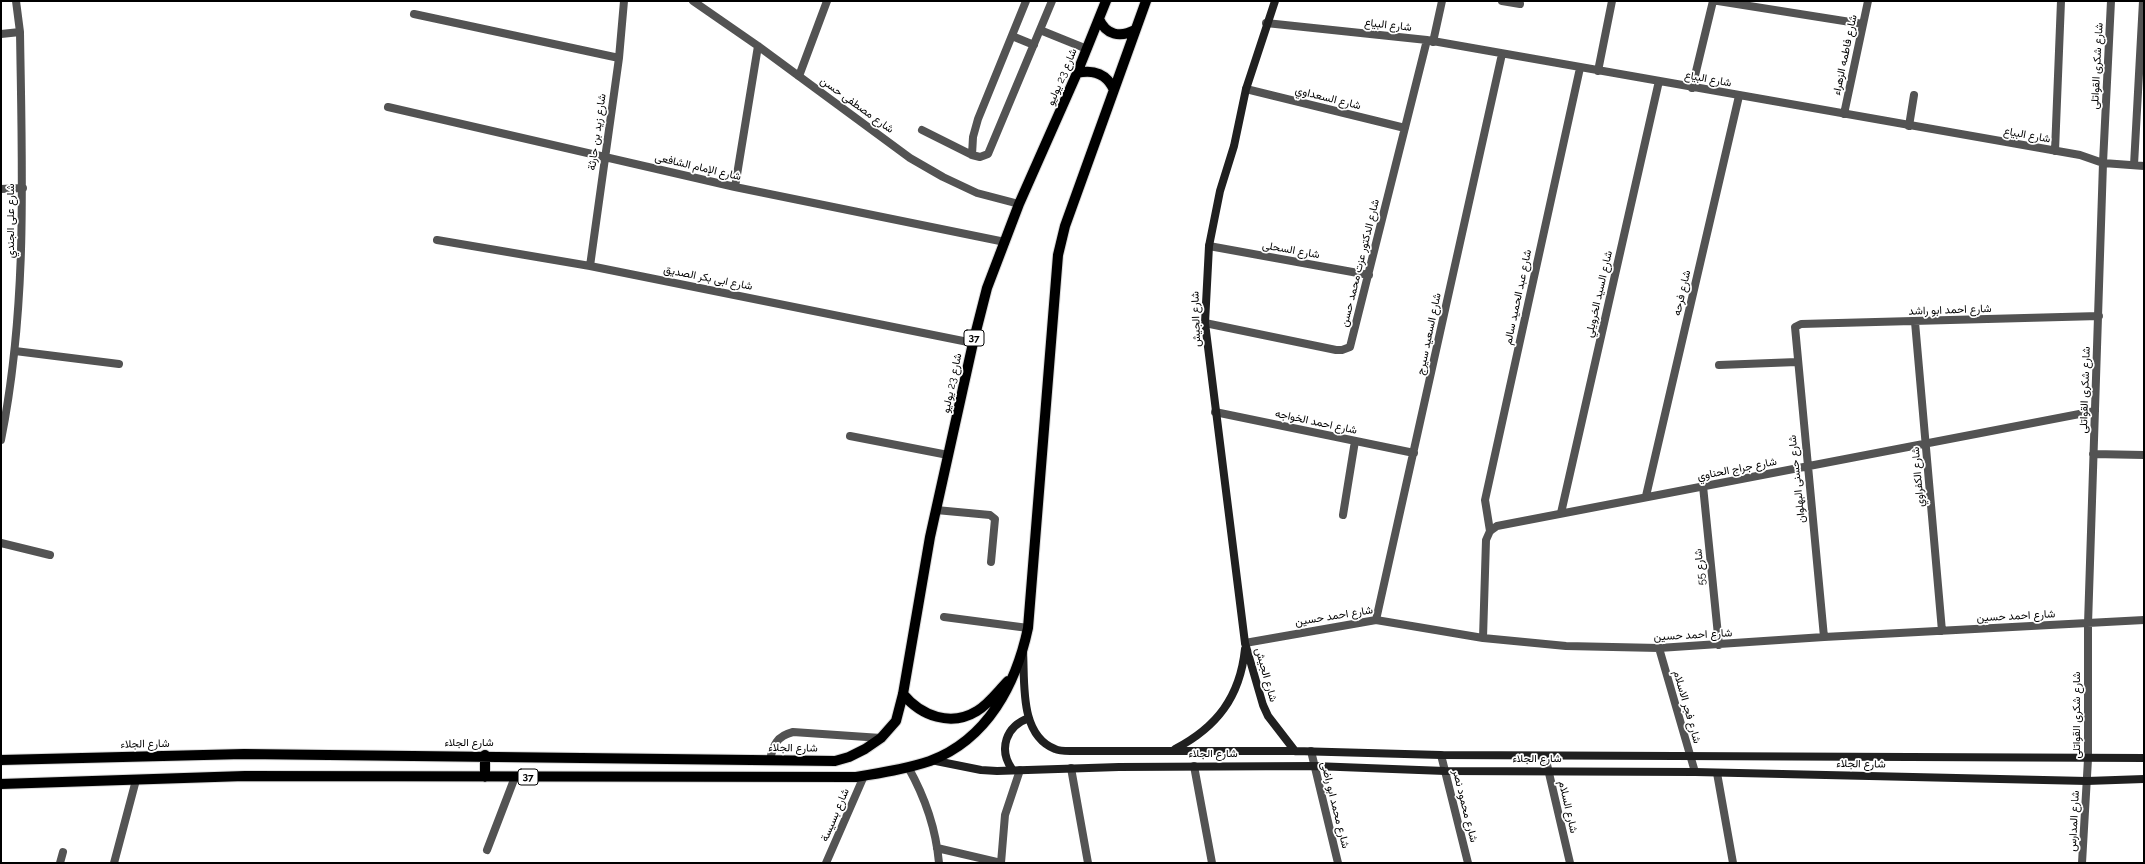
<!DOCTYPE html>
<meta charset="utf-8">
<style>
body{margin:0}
#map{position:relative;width:2145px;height:864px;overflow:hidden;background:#fff;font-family:Raleway,sans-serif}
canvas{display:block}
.frame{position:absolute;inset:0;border:2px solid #000;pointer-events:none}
</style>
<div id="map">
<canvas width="2145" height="864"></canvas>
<div class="frame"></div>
</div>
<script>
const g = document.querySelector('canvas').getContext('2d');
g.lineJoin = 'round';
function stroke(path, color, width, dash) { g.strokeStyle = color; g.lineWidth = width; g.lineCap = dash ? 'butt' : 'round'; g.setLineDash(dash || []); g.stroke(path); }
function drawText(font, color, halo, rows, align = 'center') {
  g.font = font + ' Raleway,Vazirmatn,sans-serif'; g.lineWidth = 3.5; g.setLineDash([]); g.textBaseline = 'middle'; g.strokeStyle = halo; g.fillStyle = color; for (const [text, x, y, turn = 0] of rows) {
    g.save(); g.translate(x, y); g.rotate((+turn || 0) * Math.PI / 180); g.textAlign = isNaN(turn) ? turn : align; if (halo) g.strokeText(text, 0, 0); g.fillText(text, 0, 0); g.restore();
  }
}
const lane = new Path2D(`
 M 1502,1 L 1520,4
 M 1040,30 L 1087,49
 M 1012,36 L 1034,45
 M 1433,42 L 1442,1
 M 799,76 L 827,1
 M 1909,126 L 1914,95
 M 922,130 L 972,155 L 980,157 L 988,154 L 1052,1
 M 972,155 L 973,137 L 978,119 L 1026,1
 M 15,351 L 119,364
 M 850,436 L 948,455
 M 936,510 L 990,515 L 995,519 L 991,562
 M 1,543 L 50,555
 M 944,617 L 1028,628
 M 770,760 C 773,745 777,736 793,732 L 881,738
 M 487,850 L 515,777
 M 60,863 L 63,852
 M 114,863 L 136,780`);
const street = new Path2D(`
 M 693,1 L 758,46 L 910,158 L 943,177 L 977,193 L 1019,204
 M 1718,1 L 1863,24
 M 414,14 L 619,58
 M 1266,23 L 1427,40 L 2080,155 L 2103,163 L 2144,166
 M 1,34 L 20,32
 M 1598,71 L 1612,1
 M 1692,88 L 1713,1
 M 1246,89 L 1405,128
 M 388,107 L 735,187 L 1005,242
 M 1844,114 L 1868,1
 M 2055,151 L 2061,1
 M 2134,165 L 2143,1
 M 735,187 L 758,46
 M 1,189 L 23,188
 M 437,240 L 590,266 L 973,343
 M 1209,246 L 1369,275
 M 590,266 L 619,58 L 624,1
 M 1915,322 L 1942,631
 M 1205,323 L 1336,350 L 1342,350 L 1350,347 L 1427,40
 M 1719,365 L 1797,362
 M 1215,412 L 1414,453
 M 1,440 C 28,305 22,169 20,32 L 16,1
 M 2093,454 L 2144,455
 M 1703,486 L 1719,645
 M 1646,496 L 1739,96
 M 1561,513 L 1659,81
 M 1343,515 L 1355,441
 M 1490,531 L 1485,500 L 1580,68
 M 1376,620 L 1502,54
 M 1824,637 L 1795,327 L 1801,324 L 2099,316
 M 1483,638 L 1486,540 L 1490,531 L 1497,526 L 2095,411
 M 1245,643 L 1376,620 L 1483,638 L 1566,646 L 1659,648 L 1824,637 L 2144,620
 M 1659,648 L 1695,772
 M 1311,751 L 1338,863
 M 1441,755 L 1468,863
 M 1545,756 L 1570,863
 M 1194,766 L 1212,863
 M 908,767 C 925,797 936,829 939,863
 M 1071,768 L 1088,863
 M 1717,773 L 1733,863
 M 937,848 L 1001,863
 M 826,863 L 864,776
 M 1001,863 L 1005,815 L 1020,770
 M 2082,863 L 2088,759 L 2088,624 L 2103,163 L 2111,1`);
const secondary = new Path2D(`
 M 1275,1 L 1246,89 L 1234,146 L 1220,191 L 1209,246 L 1205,323 L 1245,643 L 1263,705 L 1268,716 L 1295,751
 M 1023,651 C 1025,682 1019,735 1055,749 C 1059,751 1065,751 1070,751 L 1295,751 L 1441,755 L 2144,758
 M 1175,749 C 1217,727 1240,697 1245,649
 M 931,760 L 981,770 L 997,771 L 1119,767 L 1314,766 L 1445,771 L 1695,772 L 2087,781 L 2144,779
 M 1012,769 C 998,749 1006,726 1029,718`);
const primary = new Path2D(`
 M 1099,19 C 1106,35 1120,38 1135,30
 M 1077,73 C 1094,69 1107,74 1114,90
 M 903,694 C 921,716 951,727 977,711 C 989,704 998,691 1008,681
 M 1,760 L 244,754 L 835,761 L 849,757 L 865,749 L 881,738 L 896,721 L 903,694 L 930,537 L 973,343 L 987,288 L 1019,204 L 1077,73 L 1106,1
 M 485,777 L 485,755
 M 1,784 L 245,776 L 856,777 C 881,773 906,769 930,761 C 988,739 1016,684 1028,628 L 1058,255 L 1065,226 L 1146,1`);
const shields = [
 [974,338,20],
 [528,777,20]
];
const shieldNames = [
 ["37",974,338],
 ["37",528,777]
];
const streetNames = [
 ["شارع البياع",1388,25,6],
 ["شارع فاطمه الزهراء",1845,55,-78],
 ["شارع شكرى القواتلى",2097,66,-87],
 ["شارع 23 يوليو",1062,77,-67],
 ["شارع البياع",1708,79,10],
 ["شارع السعداوي",1328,98,14],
 ["شارع مصطفى حسن",857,105,36],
 ["شارع زيد بن حارثة",597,132,-82],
 ["شارع البياع",2027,135,10],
 ["شارع الإمام الشافعى",698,167,13],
 ["شارع على الجندي",11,221,-90],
 ["شارع السحلى",1291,250,10],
 ["شارع الدكتور عزت محمد حسن",1360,263,-76],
 ["شارع ابى بكر الصديق",708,278,11],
 ["شارع فرحه",1682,293,-77],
 ["شارع السيد الخرويلي",1599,294,-77],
 ["شارع عبد الحميد سالم",1518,297,-78],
 ["شارع احمد ابو راشد",1950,310,-2],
 ["شارع الجيش",1196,319,-92],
 ["شارع السعيد سيرج",1429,334,-78],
 ["شارع 23 يوليو",952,383,-78],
 ["شارع شكرى القواتلى",2085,390,-88],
 ["شارع احمد الخواجه",1316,422,12],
 ["شارع جراج الحناوي",1737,469,-11],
 ["شارع الكفراوي",1918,477,-95],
 ["شارع حسنى البهلوان",1797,479,-96],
 ["شارع 55",1700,567,-96],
 ["شارع احمد حسين",1334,616,-9],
 ["شارع احمد حسين",2016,616,-3],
 ["شارع احمد حسين",1693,635,-3],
 ["شارع الجيش",1266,675,74],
 ["شارع فجر الاسلام",1687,707,74],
 ["شارع شكرى القواتلى",2077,715,-90],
 ["شارع الجلاء",469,743],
 ["شارع الجلاء",145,744,-1],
 ["شارع الجلاء",793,748,1],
 ["شارع الجلاء",1213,754],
 ["شارع الجلاء",1537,759],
 ["شارع الجلاء",1861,764,1],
 ["شارع محمد ابو راضى",1335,805,76],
 ["شارع محمود نصر",1465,806,76],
 ["شارع السلام",1568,807,77],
 ["شارع بسيسة",835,815,-67],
 ["شارع المدارس",2074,821,-87]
];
stroke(primary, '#dbdbdb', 12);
stroke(lane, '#535353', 8);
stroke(street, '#535353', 8);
stroke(secondary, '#202020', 8);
stroke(primary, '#000', 10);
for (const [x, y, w] of shields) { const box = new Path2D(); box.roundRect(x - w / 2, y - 8, w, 16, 3); g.fillStyle = '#fff'; g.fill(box); stroke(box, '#000', 1); }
drawText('bold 10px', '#000', null, shieldNames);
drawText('11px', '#000', '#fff', streetNames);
</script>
